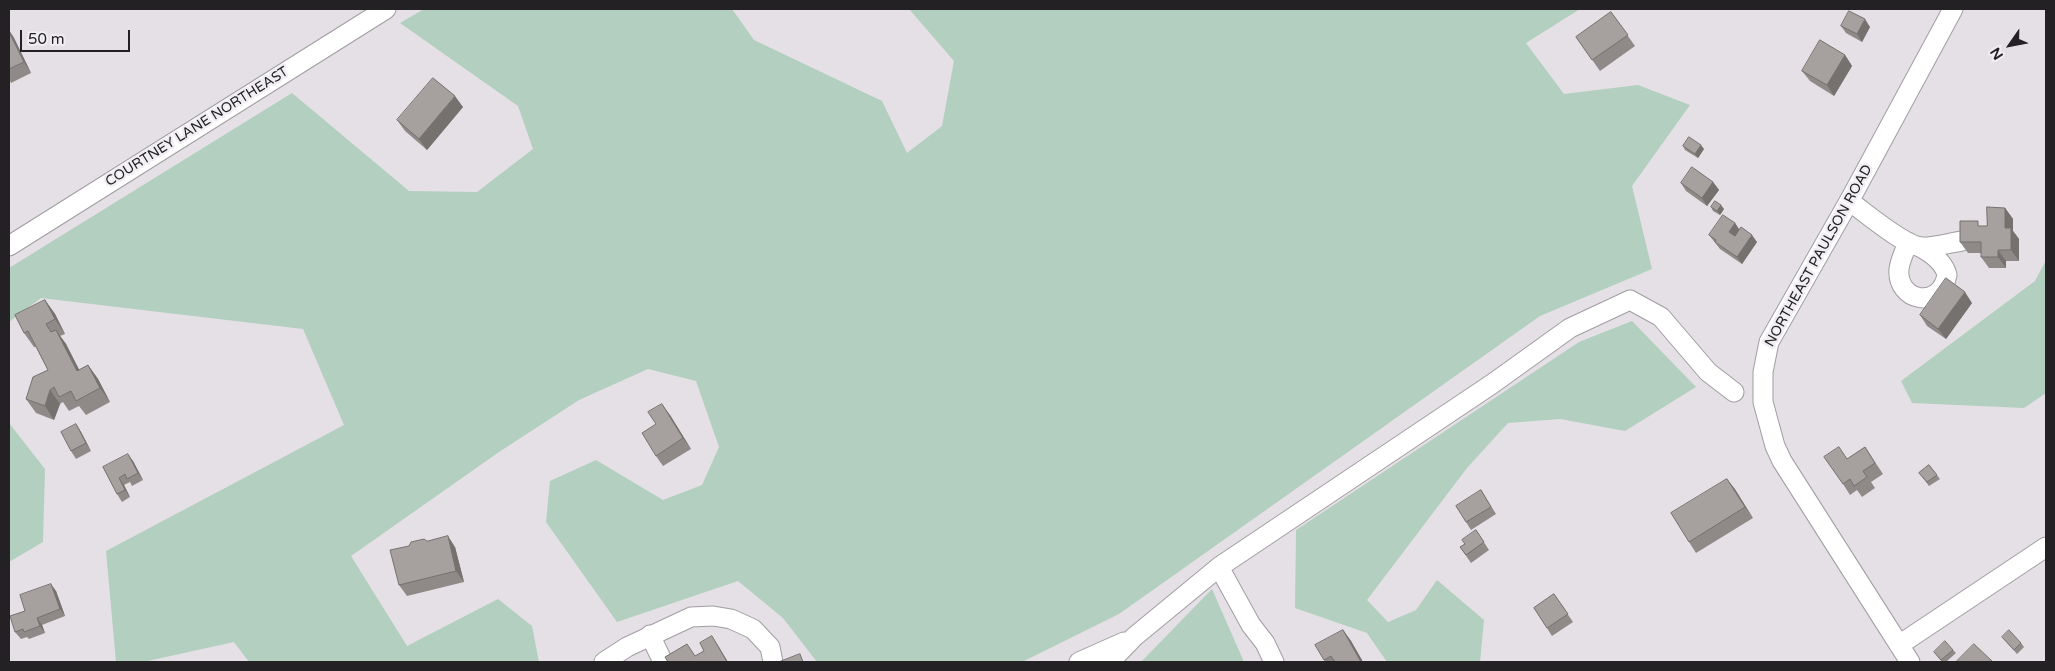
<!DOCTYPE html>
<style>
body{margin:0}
#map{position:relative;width:2055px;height:671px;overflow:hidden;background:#e4e0e5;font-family:"Varela Round",sans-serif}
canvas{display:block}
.frame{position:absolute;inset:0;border:10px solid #232123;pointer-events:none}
.north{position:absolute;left:1985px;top:20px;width:50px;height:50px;-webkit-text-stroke:4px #f1eef3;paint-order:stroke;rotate:237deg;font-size:14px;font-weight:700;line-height:20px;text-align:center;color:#232123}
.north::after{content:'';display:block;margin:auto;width:18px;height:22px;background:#232123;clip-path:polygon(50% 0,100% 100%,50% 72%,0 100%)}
.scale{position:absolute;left:20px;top:30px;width:110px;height:22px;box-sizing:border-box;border:2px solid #232123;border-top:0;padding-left:6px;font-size:15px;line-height:18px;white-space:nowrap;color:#232123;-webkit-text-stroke:4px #f1eef3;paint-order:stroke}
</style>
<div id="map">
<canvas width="2055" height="671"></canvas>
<div class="frame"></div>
<div class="north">N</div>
<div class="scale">50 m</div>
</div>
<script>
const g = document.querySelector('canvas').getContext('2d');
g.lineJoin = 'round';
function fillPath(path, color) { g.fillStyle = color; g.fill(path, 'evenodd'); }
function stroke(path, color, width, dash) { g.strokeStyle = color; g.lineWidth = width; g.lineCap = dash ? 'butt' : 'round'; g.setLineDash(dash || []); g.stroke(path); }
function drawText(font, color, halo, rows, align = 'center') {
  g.font = font + ' "Varela Round",sans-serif'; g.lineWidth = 5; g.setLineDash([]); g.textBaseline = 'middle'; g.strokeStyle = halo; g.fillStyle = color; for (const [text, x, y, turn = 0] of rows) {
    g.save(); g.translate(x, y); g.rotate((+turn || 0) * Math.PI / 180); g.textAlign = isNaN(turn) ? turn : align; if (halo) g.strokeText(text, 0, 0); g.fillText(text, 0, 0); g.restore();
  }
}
const green = new Path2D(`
 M 424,9 L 732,9 L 754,40 L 882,101 L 907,153 L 942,126 L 954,61 L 909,9 L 1580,9 L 1526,43 L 1564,94 L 1638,85 L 1690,105 L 1632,186 L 1652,269 L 1540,316 L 1119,614 L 1022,662 L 817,662 L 783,618 L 738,581 L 617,622 L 546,522 L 550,481 L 596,460 L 663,500 L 702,485 L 719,447 L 696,381 L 648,369 L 579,400 L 499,452 L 351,556 L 407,646 L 498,599 L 532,626 L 539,662 L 249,662 L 234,642 L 143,662 L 116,662 L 106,551 L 344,425 L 303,329 L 41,298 L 9,322 L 9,268 L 292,93 L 409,191 L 477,192 L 533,149 L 518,106 L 400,23 Z
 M 2046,260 L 2046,393 L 2024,408 L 1912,403 L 1901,381 L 2035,281 Z
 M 1632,321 L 1696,387 L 1625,431 L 1560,419 L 1508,423 L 1467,468 L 1367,600 L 1388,622 L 1416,610 L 1437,580 L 1484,620 L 1480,662 L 1387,662 L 1367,633 L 1295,608 L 1296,530 L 1579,342 Z
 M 9,423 L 45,469 L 43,542 L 9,562 Z
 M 1212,589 L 1244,662 L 1141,662 Z`);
const minor = new Path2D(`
 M 1849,201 C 1865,212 1905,247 1923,247 C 1935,247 1949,243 1962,241
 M 1908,242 C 1905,251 1900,260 1899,269 C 1896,301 1940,311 1947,275 C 1944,262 1931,253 1920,247
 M 9,246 L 386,9
 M 1219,567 L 1251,625 L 1265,643 L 1274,662
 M 650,635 L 663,662
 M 1899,645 L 2046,547
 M 604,662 L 627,647 L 691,617 L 713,616 L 731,619 L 753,629 L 770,647 L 773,662
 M 1079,662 L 1124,642
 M 1110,662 L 1134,637 L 1219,567 L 1492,384 L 1570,328 L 1630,300 L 1661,317 L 1708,372 L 1734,392
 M 1910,662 L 1782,461 L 1775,446 L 1763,402 L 1763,372 L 1769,342 L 1852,196 L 1953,9`);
const wall = new Path2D(`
 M 1611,12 L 1635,46 L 1600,71 L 1576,37 Z
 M 1841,26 L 1870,27 L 1862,42 L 1846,33 Z
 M 9,30 L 14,38 L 31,73 L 11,83 L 9,79 Z
 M 1845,55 L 1852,66 L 1834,96 L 1810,81 L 1802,71 Z
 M 463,107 L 427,150 L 405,131 L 397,120 Z
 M 1683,146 L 1704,149 L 1698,158 L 1685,150 Z
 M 1713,182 L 1719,190 L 1707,206 L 1686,191 L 1681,183 Z
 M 1711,207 L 1724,209 L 1720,215 L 1713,211 Z
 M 2005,208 L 2013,219 L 2013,231 L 2019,239 L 2019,261 L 2006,261 L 2006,268 L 1989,268 L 1981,257 L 1981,253 L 1968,253 L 1960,242 L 1987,226 Z
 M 1735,223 L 1739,229 L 1757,242 L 1742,264 L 1720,249 L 1709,235 Z
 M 45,300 L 55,314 L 65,334 L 60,336 L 66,344 L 79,370 L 88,365 L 98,379 L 110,402 L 86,415 L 79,406 L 69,411 L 63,402 L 60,404 L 54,420 L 36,413 L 26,399 L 48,370 L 36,347 L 34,347 L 24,333 Z
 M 1972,303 L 1946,339 L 1927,326 L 1920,315 Z
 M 670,415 L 691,449 L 663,466 L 656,456 L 656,424 Z
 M 76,424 L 81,432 L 91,451 L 76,459 L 71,451 Z
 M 1865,447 L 1883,474 L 1871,482 L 1875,488 L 1862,497 L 1857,490 L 1850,495 L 1843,484 L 1847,459 Z
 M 133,461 L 143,480 L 132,486 L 130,482 L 124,485 L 130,497 L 122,502 L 117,494 L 103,467 Z
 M 1929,465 L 1940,479 L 1929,486 L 1919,473 Z
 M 1727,479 L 1753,518 L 1696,553 L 1689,542 Z
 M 1481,490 L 1496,514 L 1471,530 L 1466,522 Z
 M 1476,530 L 1489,550 L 1471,563 L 1460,547 L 1465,544 Z
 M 427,541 L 455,547 L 464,582 L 407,596 L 399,585 Z
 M 56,591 L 65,616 L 42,625 L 45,633 L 29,639 L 27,637 L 21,639 L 15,632 L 25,611 Z
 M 1554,594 L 1573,622 L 1552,636 L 1534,608 Z
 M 1343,630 L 1351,641 L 1363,662 L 1325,662 L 1324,660 Z
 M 2002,637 L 2021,643 L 2024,647 L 2017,654 Z
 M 1953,650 L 1956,653 L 1946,662 L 1942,662 L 1934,652 Z`);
const shadedWall = new Path2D(`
 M 1865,19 L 1870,27 L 1862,42 L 1857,34 Z
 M 9,30 L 14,38 L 31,73 L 24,62 Z
 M 1845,55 L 1852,66 L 1834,96 L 1827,85 Z
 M 455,96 L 463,107 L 427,150 L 419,139 Z
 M 1701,145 L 1704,149 L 1698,158 L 1695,154 Z
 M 1713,182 L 1719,190 L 1707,206 L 1702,198 Z
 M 1721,205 L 1724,209 L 1720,215 L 1717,211 Z
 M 2005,208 L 2013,219 L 2013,231 L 2019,239 L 2019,261 L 2011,250 L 2005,228 Z
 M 1735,223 L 1740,231 L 1734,239 L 1729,232 Z
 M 1752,235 L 1757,242 L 1742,264 L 1737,257 Z
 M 1998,250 L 2006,261 L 2006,268 L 1998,257 Z
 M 1965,292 L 1972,303 L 1946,339 L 1938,329 Z
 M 45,300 L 55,314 L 65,334 L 55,319 Z
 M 56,330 L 66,344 L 87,385 L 77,371 Z
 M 88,365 L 98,379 L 110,402 L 100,388 Z
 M 50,390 L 60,404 L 54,420 L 45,406 Z
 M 662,404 L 670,415 L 691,449 L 683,438 Z
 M 76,424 L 81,432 L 91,451 L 86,443 Z
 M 128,454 L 133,461 L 143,480 L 138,473 Z
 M 119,478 L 124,485 L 130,497 L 125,490 Z
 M 1727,479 L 1735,489 L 1753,518 L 1745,507 Z
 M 448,536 L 455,547 L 464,582 L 456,571 Z
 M 51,584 L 56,591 L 65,616 L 60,609 Z
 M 37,618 L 42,625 L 45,633 L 40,626 Z
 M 1343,630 L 1351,641 L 1363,662 L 1361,662 Z
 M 712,636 L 719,647 L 728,662 L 727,662 Z`);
const building = new Path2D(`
 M 1849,11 L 1865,19 L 1857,34 L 1841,26 Z
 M 1611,12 L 1628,35 L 1592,60 L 1576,37 Z
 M 9,32 L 24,62 L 9,69 Z
 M 1820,40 L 1845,55 L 1827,85 L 1802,71 Z
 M 433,78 L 455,96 L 419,139 L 397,120 Z
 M 1689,137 L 1701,145 L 1695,154 L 1683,146 Z
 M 1692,167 L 1713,182 L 1702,198 L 1681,183 Z
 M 1715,201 L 1721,205 L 1717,211 L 1711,207 Z
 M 1987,207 L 2005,208 L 2005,228 L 2011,228 L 2011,250 L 1998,250 L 1998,257 L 1981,257 L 1981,242 L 1960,242 L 1960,221 L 1978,221 L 1978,226 L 1987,226 Z
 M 1723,215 L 1735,223 L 1729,232 L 1735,236 L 1741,227 L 1752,235 L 1737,257 L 1715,242 L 1716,240 L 1709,235 Z
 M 1946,278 L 1965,292 L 1938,329 L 1920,315 Z
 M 45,300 L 55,319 L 46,324 L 51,332 L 56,330 L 77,371 L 88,365 L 100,388 L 76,401 L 71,391 L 59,397 L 54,387 L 50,390 L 45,406 L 26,399 L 33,377 L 48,370 L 28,331 L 24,333 L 15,315 Z
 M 662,404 L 683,438 L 656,456 L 642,433 L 656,424 L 648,412 Z
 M 76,424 L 86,443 L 71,451 L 61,432 Z
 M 1839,447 L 1847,459 L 1865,447 L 1875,463 L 1863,471 L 1867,477 L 1854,486 L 1850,479 L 1843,484 L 1824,457 Z
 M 128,454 L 138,473 L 127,479 L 125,474 L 119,478 L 125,490 L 117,494 L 103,467 Z
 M 1929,465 L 1937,475 L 1927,482 L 1919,473 Z
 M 1727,479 L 1745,507 L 1689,542 L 1671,513 Z
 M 1481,490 L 1491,507 L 1466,522 L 1456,506 Z
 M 1476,530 L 1484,542 L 1466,555 L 1460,547 L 1465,544 L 1462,540 Z
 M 448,536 L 456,571 L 399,585 L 390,550 L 409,546 L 411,542 L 424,539 L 427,541 Z
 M 51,584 L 60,609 L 37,618 L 40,626 L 24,632 L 23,629 L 15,632 L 10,616 L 25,611 L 20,595 Z
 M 1554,594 L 1568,614 L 1547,628 L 1534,608 Z
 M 1343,630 L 1361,662 L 1335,662 L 1331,656 L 1324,660 L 1315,645 Z
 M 2009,630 L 2021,643 L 2014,650 L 2002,637 Z
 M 712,636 L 727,662 L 668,662 L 665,657 L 687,644 L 695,656 L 704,651 L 700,643 Z
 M 1945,641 L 1953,650 L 1941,660 L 1934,652 Z
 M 1974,644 L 1993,662 L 1956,662 Z
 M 800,654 L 803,662 L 779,662 Z`);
const streetNames = [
 ["COURTNEY LANE NORTHEAST",197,127,-32],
 ["NORTHEAST PAULSON ROAD",1819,256,-61]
];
fillPath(green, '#b3cfbf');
stroke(minor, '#a19da2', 21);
stroke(minor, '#fff', 19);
fillPath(wall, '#8f8a88');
fillPath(shadedWall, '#74716f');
fillPath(building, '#a6a19e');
stroke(building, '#74716f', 1);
drawText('14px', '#232123', '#f1eef3', streetNames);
</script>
